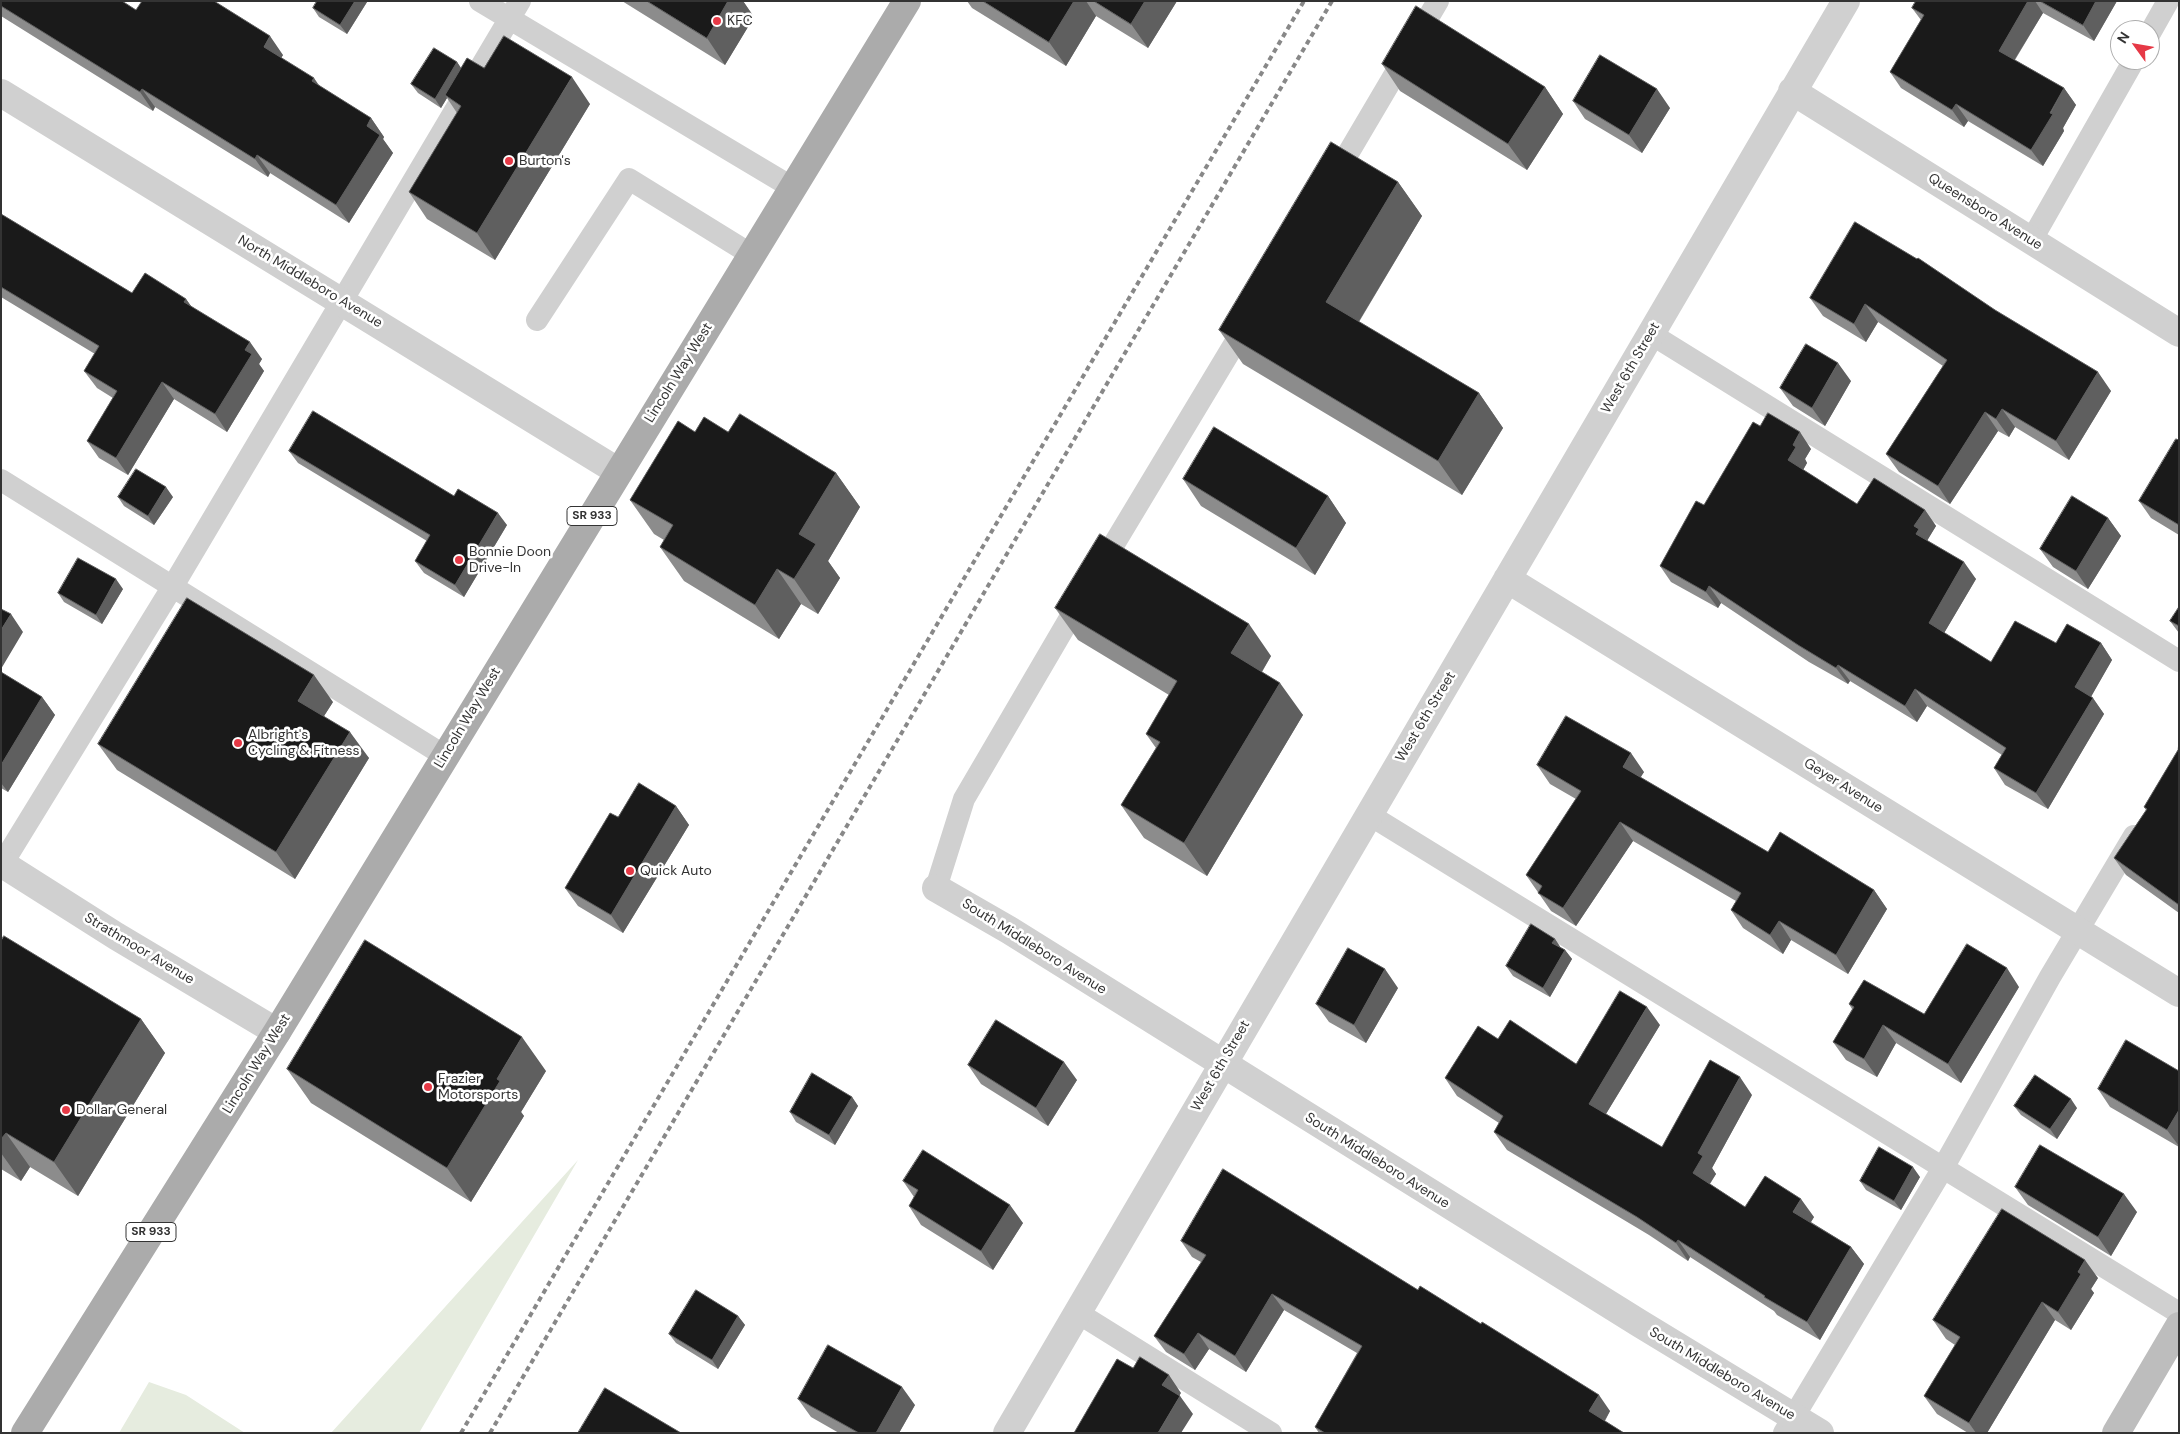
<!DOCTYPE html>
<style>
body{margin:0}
#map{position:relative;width:2180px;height:1434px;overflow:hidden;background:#fff;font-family:"DM Sans",sans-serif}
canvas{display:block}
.frame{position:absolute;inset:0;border:2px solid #333;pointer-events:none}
.north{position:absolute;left:2110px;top:20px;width:50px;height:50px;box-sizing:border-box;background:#fff;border:1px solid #adadad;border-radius:50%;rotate:302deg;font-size:14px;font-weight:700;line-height:20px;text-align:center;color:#333}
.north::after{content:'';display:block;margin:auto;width:18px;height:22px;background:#e63946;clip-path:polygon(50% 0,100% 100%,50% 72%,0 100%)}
</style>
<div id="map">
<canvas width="2180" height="1434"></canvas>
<div class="frame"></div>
<div class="north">N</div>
</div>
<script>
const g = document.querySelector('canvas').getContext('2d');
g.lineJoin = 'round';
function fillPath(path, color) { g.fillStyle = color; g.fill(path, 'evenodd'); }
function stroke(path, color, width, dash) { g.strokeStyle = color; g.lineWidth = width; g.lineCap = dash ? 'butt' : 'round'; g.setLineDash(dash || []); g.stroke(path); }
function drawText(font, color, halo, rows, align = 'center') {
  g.font = font + ' "DM Sans",sans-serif'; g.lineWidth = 5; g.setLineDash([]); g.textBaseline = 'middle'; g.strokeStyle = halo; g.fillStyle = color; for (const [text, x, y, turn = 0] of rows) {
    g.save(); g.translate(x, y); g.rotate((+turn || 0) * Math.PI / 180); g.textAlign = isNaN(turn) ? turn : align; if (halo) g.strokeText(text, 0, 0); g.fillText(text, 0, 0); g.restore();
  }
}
const green = new Path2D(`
 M 578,1160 L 419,1433 L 331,1433 Z
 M 149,1382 L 186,1395 L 245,1433 L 119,1433 Z`);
const lane = new Path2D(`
 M 480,1 L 793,188
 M 2150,33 L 2168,1
 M 1333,179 L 1438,1
 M 2031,241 L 2134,60
 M 537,320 L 629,179 L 752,255
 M 1651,334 L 2179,661
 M 1,480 L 445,756
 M 1099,569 L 1247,323
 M 1368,814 L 2179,1313
 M 1,866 L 173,586 L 520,1
 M 936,888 L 964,799 L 1081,599
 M 1078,1313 L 1271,1433
 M 1784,1433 L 1943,1168 L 2050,977 L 2134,836`);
const street = new Path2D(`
 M 1792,91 L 2179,333
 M 1,93 L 619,472
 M 1507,579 L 2179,993
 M 1,863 L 116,936 L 277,1032
 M 936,888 L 1009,930 L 1639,1323 L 1820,1433
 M 1007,1433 L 1846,1`);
const secondary = new Path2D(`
 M 2116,1433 L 2179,1326`);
const primary = new Path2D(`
 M 25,1433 L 277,1032 L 907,1`);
const rail = new Path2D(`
 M 461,1433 L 1304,1
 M 490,1433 L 1332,1`);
const wall = new Path2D(`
 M 1,1 L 136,10 L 283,55 L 281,58 L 319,86 L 371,118 L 384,137 L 383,139 L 393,153 L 349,223 L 270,173 L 268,177 L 155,107 L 153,111 L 1,16 Z
 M 622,1 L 743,1 L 754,17 L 725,65 Z
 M 967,1 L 1177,1 L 1148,48 L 1096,16 L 1066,66 L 972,8 Z
 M 1916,1 L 2117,1 L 2094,41 L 2043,13 L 2015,60 L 2064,88 L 2076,105 L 2063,128 L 2064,131 L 2043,166 L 1968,121 L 1964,127 L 1901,88 L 1890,72 L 1921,20 L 1912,8 Z
 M 367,2 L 347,34 L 319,17 L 313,8 Z
 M 457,62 L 461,68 L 484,68 L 590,104 L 495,260 L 427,219 L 409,192 L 457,113 L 447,98 L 441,108 L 418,93 L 411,84 Z
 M 1382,64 L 1545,87 L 1563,114 L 1527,170 L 1400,91 Z
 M 1573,101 L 1670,108 L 1642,153 L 1585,119 Z
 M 1398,182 L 1422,216 L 1359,322 L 1479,393 L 1503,428 L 1462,495 L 1243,364 L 1219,330 Z
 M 1,214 L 132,293 L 186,299 L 191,306 L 262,359 L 259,364 L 264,371 L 227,432 L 174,399 L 128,475 L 99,458 L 87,441 L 113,398 L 97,388 L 84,371 L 95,354 L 1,297 Z
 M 1855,222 L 2111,391 L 2069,460 L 2015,427 L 2009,437 L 1998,431 L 1950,504 L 1899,472 L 1886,454 L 1943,366 L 1878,322 L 1866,342 L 1823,316 L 1810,298 Z
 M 1851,381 L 1825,426 L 1793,406 L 1780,388 Z
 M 1760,426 L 1811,449 L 1805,459 L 1807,463 L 1803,470 L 1857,504 L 1925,510 L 1936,526 L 1927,540 L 1976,579 L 1944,633 L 1991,662 L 2056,643 L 2101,643 L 2112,660 L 2091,696 L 2104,714 L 2048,809 L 2005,785 L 1994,768 L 2002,755 L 1927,706 L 1917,722 L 1850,681 L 1848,684 L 1809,662 L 1721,603 L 1718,608 L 1671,582 L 1660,566 L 1704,505 Z
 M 695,432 L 728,432 L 836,473 L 860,507 L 828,561 L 840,578 L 818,614 L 801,604 L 779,639 L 684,581 L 660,547 L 664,540 L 654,534 L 630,500 Z
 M 2179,440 L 2179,535 L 2151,518 L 2139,501 Z
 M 289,451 L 507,525 L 464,597 L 424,573 L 415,561 L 427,541 L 298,463 Z
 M 1183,479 L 1328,496 L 1346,523 L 1315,575 L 1201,506 Z
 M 118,497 L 173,497 L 154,525 L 124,506 Z
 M 2108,518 L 2121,536 L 2088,589 L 2053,567 L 2040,549 Z
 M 123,589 L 102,624 L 64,602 L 58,593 Z
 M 2179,607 L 2179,633 L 2170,621 Z
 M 1055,608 L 1271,656 L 1262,672 L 1303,715 L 1207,876 L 1144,838 L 1121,805 L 1156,748 L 1146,734 L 1169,695 L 1078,640 Z
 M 1,672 L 42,697 L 55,715 L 8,792 L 1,788 Z
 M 333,702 L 324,716 L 369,758 L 295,879 L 117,770 L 98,744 Z
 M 2179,741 L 2179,913 L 2126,875 L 2114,858 L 2146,810 L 2144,807 L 2178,750 Z
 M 1537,765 L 1644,772 L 1640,777 L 1768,852 L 1874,890 L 1887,909 L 1848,974 L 1791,940 L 1783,954 L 1743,928 L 1731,910 L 1736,901 L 1633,841 L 1576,926 L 1551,911 L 1526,875 L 1576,799 L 1550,784 Z
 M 676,806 L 689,825 L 623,933 L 578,906 L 565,888 L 618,817 Z
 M 1555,939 L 1560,947 L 1565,950 L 1572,959 L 1550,997 L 1513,976 L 1506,966 Z
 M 1,941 L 141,1019 L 165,1053 L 78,1196 L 30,1167 L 21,1181 L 1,1169 Z
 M 2019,987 L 1961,1083 L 1896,1043 L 1877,1077 L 1846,1060 L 1833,1042 L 1852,1009 L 1849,1004 L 1924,1014 Z
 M 1398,988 L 1366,1043 L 1329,1022 L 1316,1004 Z
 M 1660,1025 L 1606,1114 L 1662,1147 L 1752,1095 L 1712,1168 L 1716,1174 L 1710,1184 L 1745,1207 L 1814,1217 L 1811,1222 L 1851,1247 L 1864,1264 L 1820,1340 L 1777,1315 L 1774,1311 L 1690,1257 L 1688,1261 L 1649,1235 L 1507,1150 L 1494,1132 L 1499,1123 L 1457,1096 L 1445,1078 L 1498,1039 L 1576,1064 Z
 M 968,1065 L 1077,1080 L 1048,1126 L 981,1084 Z
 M 287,1069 L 546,1071 L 521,1112 L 524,1116 L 471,1202 L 311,1103 Z
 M 2179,1071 L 2179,1147 L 2110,1107 L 2098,1089 Z
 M 852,1097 L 858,1106 L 835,1145 L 796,1122 L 790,1112 Z
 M 2014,1106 L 2077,1108 L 2057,1139 L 2021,1115 Z
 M 1920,1177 L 1901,1210 L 1866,1190 L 1860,1181 Z
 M 903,1181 L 1023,1223 L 993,1270 L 921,1225 L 909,1206 L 914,1197 Z
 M 2015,1187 L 2137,1212 L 2111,1256 L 2028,1205 Z
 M 1181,1241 L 1610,1411 L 1605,1421 L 1624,1433 L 1319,1433 L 1315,1427 L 1357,1353 L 1284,1310 L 1246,1372 L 1209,1349 L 1195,1370 L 1166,1352 L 1154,1336 L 1201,1262 L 1192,1257 Z
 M 2098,1278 L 2091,1289 L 2094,1293 L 2071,1330 L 2055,1320 L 1987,1433 L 1968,1433 L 1937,1414 L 1924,1396 L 1955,1345 L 1946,1339 L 1933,1320 Z
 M 738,1316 L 745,1325 L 718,1369 L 676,1343 L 669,1334 Z
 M 798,1399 L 915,1405 L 899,1433 L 839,1433 L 811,1417 Z`);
const shadedWall = new Path2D(`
 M 355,1 L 367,2 L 347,34 L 340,25 Z
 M 728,1 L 743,1 L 754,17 L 725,65 L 707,38 Z
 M 1074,1 L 1086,1 L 1096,16 L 1066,66 L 1049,42 Z
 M 1145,1 L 1177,1 L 1148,48 L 1131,24 Z
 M 2028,1 L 2035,1 L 2043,13 L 2010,67 L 1999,51 Z
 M 2096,1 L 2117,1 L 2094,41 L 2083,25 Z
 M 270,36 L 283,55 L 277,65 L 264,47 Z
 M 457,62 L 463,71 L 445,95 L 447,98 L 441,108 L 435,99 Z
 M 572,77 L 590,104 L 495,260 L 477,233 Z
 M 314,78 L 327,97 L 312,81 Z
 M 1545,87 L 1563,114 L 1527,170 L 1508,144 Z
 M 2064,88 L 2076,105 L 2063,128 L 2064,131 L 2043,166 L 2031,150 Z
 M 142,89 L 155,107 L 153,111 L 140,92 Z
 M 1657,89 L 1670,108 L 1642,153 L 1629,135 Z
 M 1956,104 L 1968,121 L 1964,127 L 1952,110 Z
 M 371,118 L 384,137 L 383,139 L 393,153 L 349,223 L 336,205 L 367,126 Z
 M 257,155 L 270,173 L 268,177 L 255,159 Z
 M 1398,182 L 1422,216 L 1350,336 L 1326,302 Z
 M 186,299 L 198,316 L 184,302 Z
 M 1865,304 L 1878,322 L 1866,342 L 1854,324 Z
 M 250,342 L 262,359 L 259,364 L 264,371 L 227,432 L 215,414 L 245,350 Z
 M 1838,363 L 1851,381 L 1825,426 L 1812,408 Z
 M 2098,372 L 2111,391 L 2069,460 L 2056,441 Z
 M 162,382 L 174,399 L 128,475 L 116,458 Z
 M 1479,393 L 1503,428 L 1462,495 L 1438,461 Z
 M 2002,409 L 2015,427 L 2009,437 L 1996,419 Z
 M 1985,412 L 1998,431 L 1950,504 L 1938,486 Z
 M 1800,432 L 1811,449 L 1805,459 L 1807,463 L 1799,477 L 1788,460 L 1793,445 Z
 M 836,473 L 860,507 L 828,561 L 840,578 L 818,614 L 794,579 L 799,534 Z
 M 166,487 L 173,497 L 154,525 L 148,516 Z
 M 1328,496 L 1346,523 L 1315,575 L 1296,548 Z
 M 1925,510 L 1936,526 L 1927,541 L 1916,534 L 1914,526 Z
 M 498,513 L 507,525 L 464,597 L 455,585 Z
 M 2108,518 L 2121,536 L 2088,589 L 2076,571 Z
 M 1964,562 L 1976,579 L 1940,640 L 1929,623 Z
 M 777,569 L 801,604 L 779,639 L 755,605 Z
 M 116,579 L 123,589 L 102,624 L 96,615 Z
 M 1709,586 L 1721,603 L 1718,608 L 1706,592 Z
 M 11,614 L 23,632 L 1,669 L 1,630 Z
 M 1249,624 L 1271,656 L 1254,685 L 1231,653 Z
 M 2101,643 L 2112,660 L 2087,704 L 2075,687 Z
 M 1838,665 L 1850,681 L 1848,684 L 1836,668 Z
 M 314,675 L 333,702 L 317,727 L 298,701 Z
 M 1280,683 L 1303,715 L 1207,876 L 1184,843 Z
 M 1915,689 L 1927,706 L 1917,722 L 1905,706 Z
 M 42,697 L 55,715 L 8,792 L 1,783 L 1,765 Z
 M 2093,698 L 2104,714 L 2048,809 L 2036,793 Z
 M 350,732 L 369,758 L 295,879 L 276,852 Z
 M 1631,753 L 1644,772 L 1636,785 L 1623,767 Z
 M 676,806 L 689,825 L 623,933 L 611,915 Z
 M 1620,822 L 1633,841 L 1576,926 L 1563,908 Z
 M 1874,890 L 1887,909 L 1848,974 L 1836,955 Z
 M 1779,921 L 1791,940 L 1783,954 L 1770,935 Z
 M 1555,939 L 1561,948 L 1552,943 Z
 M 1565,950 L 1572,959 L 1550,997 L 1543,988 Z
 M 2007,968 L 2019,987 L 1961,1083 L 1948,1064 Z
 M 1385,969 L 1398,988 L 1366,1043 L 1354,1025 Z
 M 1647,1007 L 1660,1025 L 1601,1122 L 1589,1104 Z
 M 141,1019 L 165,1053 L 78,1196 L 54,1162 Z
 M 1883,1025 L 1896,1043 L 1877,1077 L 1864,1059 Z
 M 522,1037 L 546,1071 L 521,1112 L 524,1116 L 471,1202 L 447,1168 L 497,1079 Z
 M 1064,1062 L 1077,1080 L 1048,1126 L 1036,1108 Z
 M 1740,1077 L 1752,1095 L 1712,1168 L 1716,1174 L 1705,1191 L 1693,1173 L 1698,1153 Z
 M 852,1097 L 858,1106 L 835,1145 L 829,1135 Z
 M 2071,1099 L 2077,1108 L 2057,1139 L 2050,1129 Z
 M 2179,1110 L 2179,1146 L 2167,1130 Z
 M 6,1133 L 30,1167 L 21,1181 L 1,1153 L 1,1139 Z
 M 1913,1167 L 1920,1177 L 1901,1210 L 1894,1201 Z
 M 2124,1194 L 2137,1212 L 2111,1256 L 2098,1237 Z
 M 1801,1199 L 1814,1217 L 1806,1230 L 1793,1212 Z
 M 1010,1205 L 1023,1223 L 993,1270 L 981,1251 Z
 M 1678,1240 L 1690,1257 L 1688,1261 L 1676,1243 Z
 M 1851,1247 L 1864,1264 L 1820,1340 L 1807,1322 Z
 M 2085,1260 L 2098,1278 L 2091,1289 L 2094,1293 L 2071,1330 L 2058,1312 L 2078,1272 Z
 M 1272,1294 L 1284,1310 L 1246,1372 L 1235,1356 Z
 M 2042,1302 L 2055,1320 L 1987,1433 L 1976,1433 L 1969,1423 Z
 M 738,1316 L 745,1325 L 718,1369 L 712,1360 Z
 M 1198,1333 L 1209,1349 L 1195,1370 L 1184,1354 Z
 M 1169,1375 L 1181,1393 L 1175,1403 L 1162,1385 Z
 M 902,1387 L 915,1405 L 899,1433 L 876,1433 Z
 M 1599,1395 L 1610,1411 L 1601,1427 L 1589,1411 Z
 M 1180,1396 L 1193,1414 L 1181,1433 L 1158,1433 Z`);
const building = new Path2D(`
 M 1,1 L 122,1 L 136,10 L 142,1 L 214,1 L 270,36 L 264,47 L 314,78 L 312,81 L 371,118 L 367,126 L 380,135 L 336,205 L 257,155 L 255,159 L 142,89 L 140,92 L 1,6 Z
 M 317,1 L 355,1 L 340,25 L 313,8 Z
 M 647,1 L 728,1 L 707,38 Z
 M 983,1 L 1074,1 L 1049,42 Z
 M 1094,1 L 1145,1 L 1131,24 Z
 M 1916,1 L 2028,1 L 1999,51 L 2064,88 L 2050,113 L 2053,114 L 2031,150 L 1956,104 L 1952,110 L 1890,72 L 1924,15 L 1912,8 Z
 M 2040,1 L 2096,1 L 2083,25 Z
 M 1416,6 L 1545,87 L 1508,144 L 1382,64 Z
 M 504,36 L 572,77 L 477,233 L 409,192 L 461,106 L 445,95 L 467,58 L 484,68 Z
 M 434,48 L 457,62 L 435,99 L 411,84 Z
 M 1600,55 L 1657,89 L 1629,135 L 1573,101 Z
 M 1331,142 L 1398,182 L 1326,302 L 1479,393 L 1438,461 L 1219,330 Z
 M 1,214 L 132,293 L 145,273 L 186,299 L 184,302 L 250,342 L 245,350 L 252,354 L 215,414 L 162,382 L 116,458 L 87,441 L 117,391 L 84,371 L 99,346 L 1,287 Z
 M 1855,222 L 1917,259 L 1918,258 L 1995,310 L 2098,372 L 2056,441 L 2002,409 L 1996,419 L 1985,412 L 1938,486 L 1886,454 L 1947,360 L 1865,304 L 1854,324 L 1810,298 Z
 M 1806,344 L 1838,363 L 1812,408 L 1780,388 Z
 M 313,411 L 454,496 L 458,489 L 498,513 L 455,585 L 415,561 L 430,535 L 289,451 Z
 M 1768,413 L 1800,432 L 1793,445 L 1796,447 L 1788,460 L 1857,504 L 1874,478 L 1925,510 L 1914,526 L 1919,529 L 1916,534 L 1964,562 L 1929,623 L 1991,662 L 2015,621 L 2056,643 L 2067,624 L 2101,643 L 2075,687 L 2093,698 L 2036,793 L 1994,768 L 2006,748 L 1915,689 L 1905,706 L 1838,665 L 1836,668 L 1798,645 L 1709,586 L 1706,592 L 1660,566 L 1696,501 L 1704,505 L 1753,422 L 1760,426 Z
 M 740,414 L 836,473 L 799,534 L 816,544 L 794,579 L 777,569 L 755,605 L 660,547 L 673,525 L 630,500 L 678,421 L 695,432 L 704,417 L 728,432 Z
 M 1214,427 L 1328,496 L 1296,548 L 1183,479 Z
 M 2176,439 L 2179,440 L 2179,525 L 2139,501 Z
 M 136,469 L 166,487 L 148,516 L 118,497 Z
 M 2072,496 L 2108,518 L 2076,571 L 2040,549 Z
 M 1100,534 L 1249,624 L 1231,653 L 1280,683 L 1184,843 L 1121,805 L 1160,742 L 1146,734 L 1177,681 L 1055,608 Z
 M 78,558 L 116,579 L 96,615 L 58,593 Z
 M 187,598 L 314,675 L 298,701 L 350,732 L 276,852 L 98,744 Z
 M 2179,607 L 2179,626 L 2170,621 Z
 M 1,609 L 11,614 L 1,630 Z
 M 1,672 L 42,697 L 1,765 Z
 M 1566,716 L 1631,753 L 1623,767 L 1768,852 L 1780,832 L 1874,890 L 1836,955 L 1779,921 L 1770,935 L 1731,910 L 1741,893 L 1620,822 L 1563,908 L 1538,893 L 1542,886 L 1526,875 L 1581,791 L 1537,765 Z
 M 2179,741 L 2179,905 L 2114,858 L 2147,809 L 2144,807 L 2178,750 Z
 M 639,783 L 676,806 L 611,915 L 565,888 L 610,813 L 618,817 Z
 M 1531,924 L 1555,939 L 1552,943 L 1565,950 L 1543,988 L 1506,966 Z
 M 4,936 L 141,1019 L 54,1162 L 6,1133 L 1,1139 L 1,941 Z
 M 365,940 L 522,1037 L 497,1079 L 500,1081 L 447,1168 L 287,1069 Z
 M 1967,944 L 2007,968 L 1948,1064 L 1883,1025 L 1864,1059 L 1833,1042 L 1854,1007 L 1849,1004 L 1864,980 L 1924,1014 Z
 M 1348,948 L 1385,969 L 1354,1025 L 1316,1004 Z
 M 1620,991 L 1647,1007 L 1589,1104 L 1662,1147 L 1710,1060 L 1740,1077 L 1698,1153 L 1703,1156 L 1693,1173 L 1745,1207 L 1765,1176 L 1801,1199 L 1793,1212 L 1851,1247 L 1807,1322 L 1764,1297 L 1765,1296 L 1678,1240 L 1676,1243 L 1637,1217 L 1494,1132 L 1503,1116 L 1445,1078 L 1478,1026 L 1498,1039 L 1510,1020 L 1576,1064 Z
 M 996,1020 L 1064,1062 L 1036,1108 L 968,1065 Z
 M 2126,1040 L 2179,1071 L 2179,1110 L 2167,1130 L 2098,1089 Z
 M 812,1073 L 852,1097 L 829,1135 L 790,1112 Z
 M 2035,1075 L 2071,1099 L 2050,1129 L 2014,1106 Z
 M 2040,1145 L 2124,1194 L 2098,1237 L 2015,1187 Z
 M 1879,1147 L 1913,1167 L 1894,1201 L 1860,1181 Z
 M 923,1150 L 1010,1205 L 981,1251 L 909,1206 L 918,1190 L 903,1181 Z
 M 1223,1169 L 1418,1290 L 1420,1286 L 1481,1324 L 1482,1322 L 1599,1395 L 1589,1411 L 1624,1433 L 1325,1433 L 1315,1427 L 1362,1346 L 1272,1294 L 1235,1356 L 1198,1333 L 1184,1354 L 1154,1336 L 1206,1255 L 1181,1241 Z
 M 2002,1209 L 2085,1260 L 2078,1272 L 2081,1274 L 2058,1312 L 2042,1302 L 1969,1423 L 1924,1396 L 1960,1337 L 1933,1320 Z
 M 696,1290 L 738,1316 L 712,1360 L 669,1334 Z
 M 828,1345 L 902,1387 L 876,1433 L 859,1433 L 798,1399 Z
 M 1140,1357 L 1169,1375 L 1162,1385 L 1180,1396 L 1158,1433 L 1074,1433 L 1117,1359 L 1133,1368 Z
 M 605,1388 L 681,1433 L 578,1433 Z`);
const markers = [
 [717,21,5,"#e63946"],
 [509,161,5,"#e63946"],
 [459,560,5,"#e63946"],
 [238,743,5,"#e63946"],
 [630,871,5,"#e63946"],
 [428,1087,5,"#e63946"],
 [66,1110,5,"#e63946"]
];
const shields = [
 [592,516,50],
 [151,1232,50]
];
const shieldNames = [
 ["SR 933",592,516],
 ["SR 933",151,1232]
];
const poiNames = [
 ["KFC",727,21],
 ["Burton's",519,161],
 ["Bonnie Doon",469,552],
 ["Drive-In",469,568],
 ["Albright's",248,735],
 ["Cycling & Fitness",248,751],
 ["Quick Auto",640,871],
 ["Frazier",438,1079],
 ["Motorsports",438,1095],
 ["Dollar General",76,1110]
];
const streetNames = [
 ["Queensboro Avenue",1985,212,32],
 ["North Middleboro Avenue",310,282,31],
 ["West 6th Street",1631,368,-60],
 ["Lincoln Way West",679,373,-58],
 ["West 6th Street",1426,717,-59],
 ["Lincoln Way West",468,718,-59],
 ["Geyer Avenue",1843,786,32],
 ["South Middleboro Avenue",1034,947,32],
 ["Strathmoor Avenue",139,949,31],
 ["Lincoln Way West",257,1064,-58],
 ["West 6th Street",1221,1066,-60],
 ["South Middleboro Avenue",1377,1161,32],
 ["South Middleboro Avenue",1722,1374,31]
];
fillPath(green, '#e6ecdf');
stroke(lane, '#d0d0d0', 22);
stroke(street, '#d0d0d0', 28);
stroke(secondary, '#bdbdbd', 28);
stroke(primary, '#ababab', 28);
stroke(rail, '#888', 4, [5, 4]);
fillPath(wall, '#8c8c8c');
fillPath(shadedWall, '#5f5f5f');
fillPath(building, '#1a1a1a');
stroke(building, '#5f5f5f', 1);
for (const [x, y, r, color] of markers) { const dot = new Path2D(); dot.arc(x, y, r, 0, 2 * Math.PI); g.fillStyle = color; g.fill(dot); stroke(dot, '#fff', 2); }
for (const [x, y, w] of shields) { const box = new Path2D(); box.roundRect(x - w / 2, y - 9.5, w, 19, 4); g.fillStyle = '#fff'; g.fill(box); stroke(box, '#333', 1); }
drawText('bold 12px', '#333', null, shieldNames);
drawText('14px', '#333', '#fff', poiNames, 'left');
drawText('14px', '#333', '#fff', streetNames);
</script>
